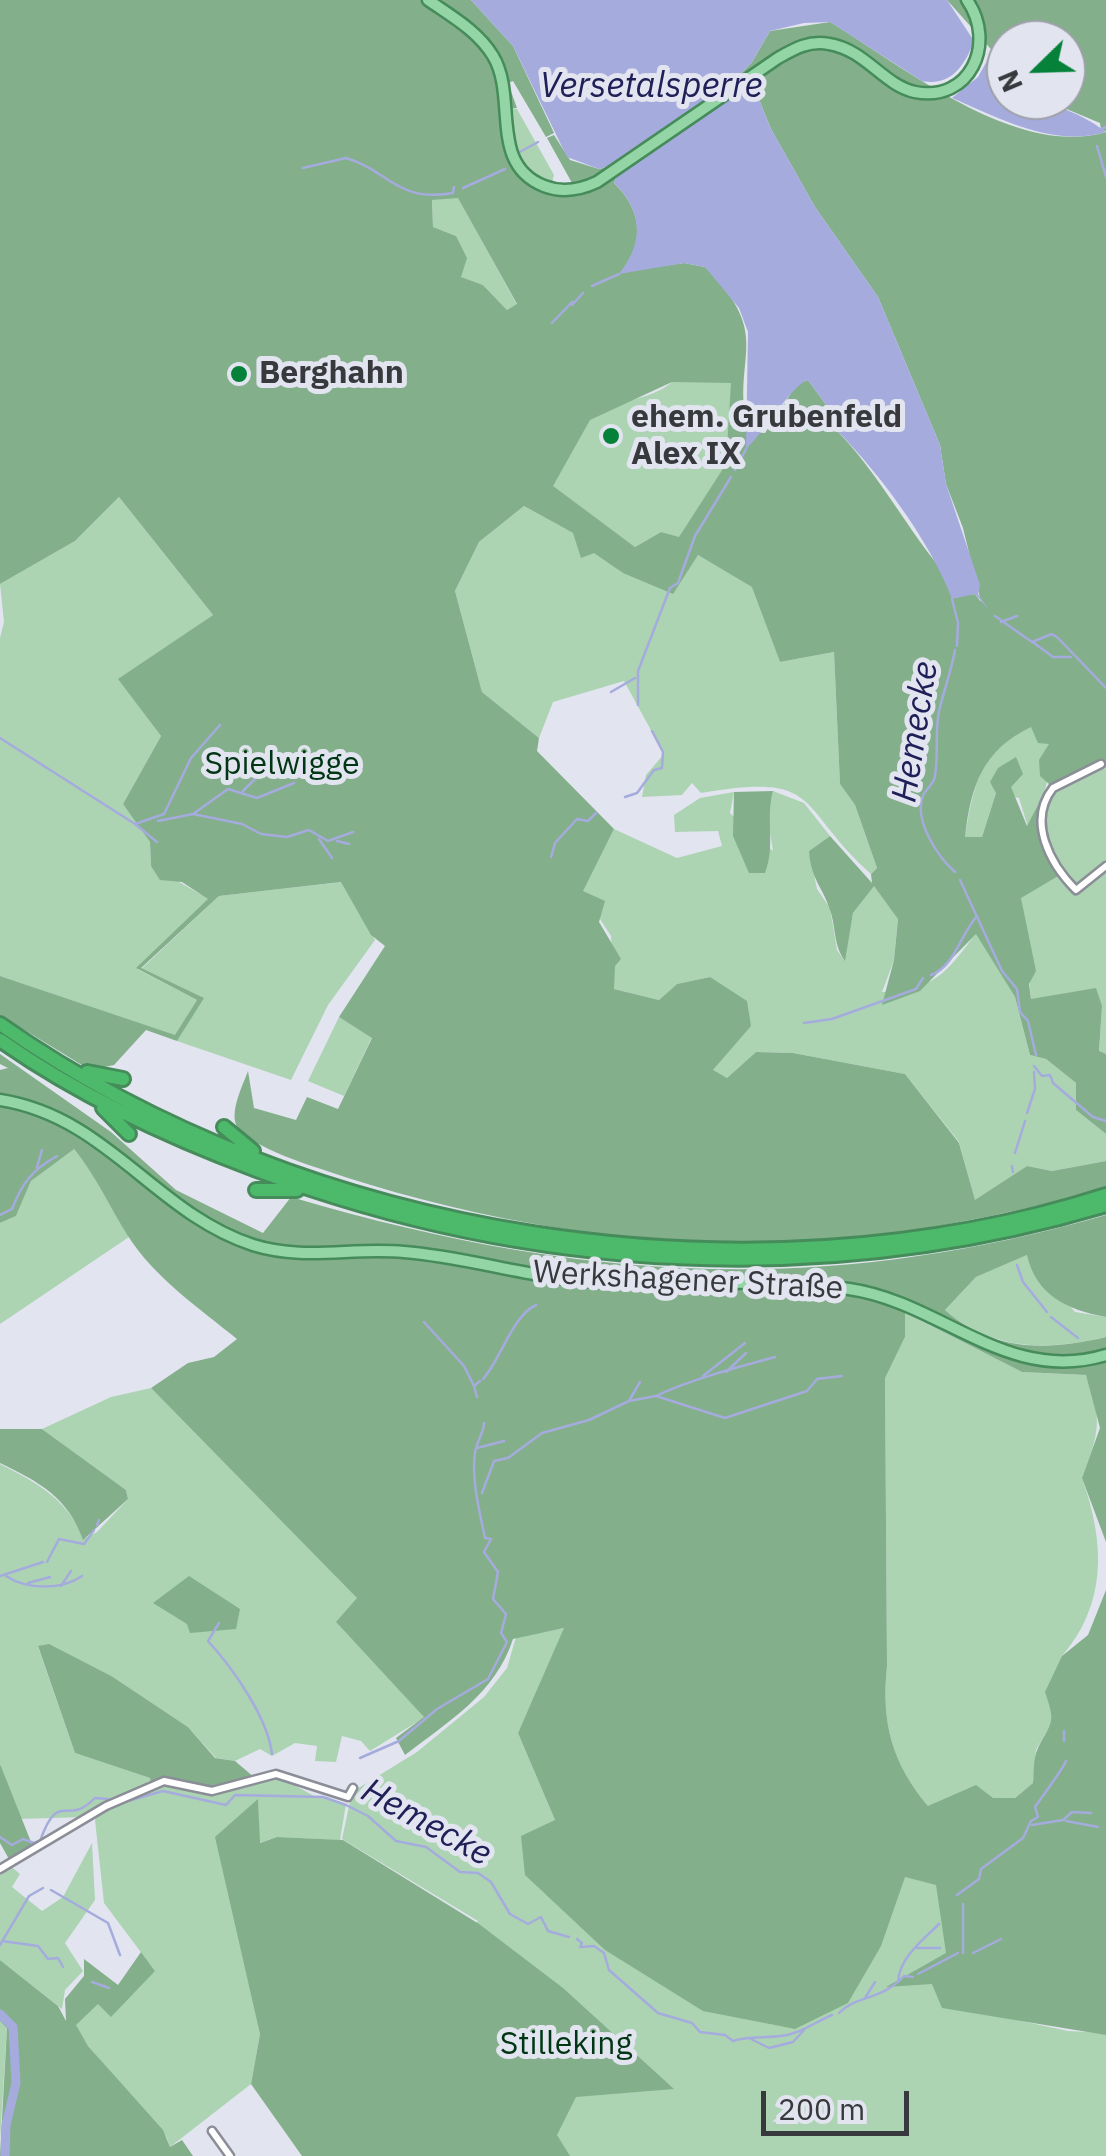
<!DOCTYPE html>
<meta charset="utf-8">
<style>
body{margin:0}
#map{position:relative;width:1106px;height:2156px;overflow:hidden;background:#e2e4ef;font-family:"IBM Plex Sans",sans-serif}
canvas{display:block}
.north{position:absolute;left:986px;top:20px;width:100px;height:100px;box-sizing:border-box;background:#e2e4ef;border:2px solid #9ea0a8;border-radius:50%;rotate:247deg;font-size:28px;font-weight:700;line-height:40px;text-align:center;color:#38393d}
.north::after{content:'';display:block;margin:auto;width:35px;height:45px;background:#06813a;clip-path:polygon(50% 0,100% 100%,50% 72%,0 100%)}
.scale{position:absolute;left:761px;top:2091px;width:148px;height:45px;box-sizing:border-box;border:5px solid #38393d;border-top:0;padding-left:12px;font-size:30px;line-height:35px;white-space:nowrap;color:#38393d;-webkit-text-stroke:8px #e2e4ef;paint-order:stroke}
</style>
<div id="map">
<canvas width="1106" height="2156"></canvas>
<div class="north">N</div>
<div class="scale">200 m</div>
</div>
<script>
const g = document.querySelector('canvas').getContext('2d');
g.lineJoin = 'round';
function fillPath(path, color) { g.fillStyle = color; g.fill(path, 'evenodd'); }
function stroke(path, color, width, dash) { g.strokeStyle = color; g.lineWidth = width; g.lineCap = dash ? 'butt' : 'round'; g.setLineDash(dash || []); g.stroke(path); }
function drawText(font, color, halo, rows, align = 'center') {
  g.font = font + ' "IBM Plex Sans",sans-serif'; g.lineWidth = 10; g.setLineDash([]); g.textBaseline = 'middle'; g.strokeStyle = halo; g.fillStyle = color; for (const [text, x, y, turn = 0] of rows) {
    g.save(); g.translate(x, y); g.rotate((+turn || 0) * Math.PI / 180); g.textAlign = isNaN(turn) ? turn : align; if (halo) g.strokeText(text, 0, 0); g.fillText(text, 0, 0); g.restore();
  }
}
const green = new Path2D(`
 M 509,109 L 517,109 L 554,175 L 551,186 C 516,169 512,146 509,109 Z
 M 458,197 L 517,305 L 507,310 L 483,285 L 460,277 L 456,236 L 433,227 L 432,200 Z
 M 672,382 L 732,382 L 727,463 L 679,538 L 661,532 L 635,547 L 552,487 C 562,463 576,426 598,412 C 621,398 650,401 672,382 Z
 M 119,497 L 213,615 L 119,679 L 161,736 L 123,804 L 160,852 L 142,830 L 150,842 L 151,866 L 209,899 L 137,969 L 197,1000 L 176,1036 L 0,976 L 0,638 L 4,622 L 0,584 L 75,541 Z
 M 524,506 L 573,533 L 623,573 L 688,567 L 698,555 L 753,587 L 780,662 L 834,652 L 840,784 L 855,805 L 877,868 L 871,874 C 795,806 824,772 701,793 L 692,783 L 682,795 L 642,797 L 646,775 L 664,754 L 624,681 L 553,702 L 539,738 L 482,692 L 455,591 L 479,542 Z
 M 1032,726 L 1050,744 C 1050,774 1046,802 1028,827 L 1019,798 L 996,793 L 982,837 L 965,837 C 974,783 980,752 1032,726 Z
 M 1106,767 L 1106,1054 L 1099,1052 L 1102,1006 L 1031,999 L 1021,897 L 1065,872 C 1050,845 1037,824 1051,793 Z
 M 773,791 L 804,803 L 830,836 L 809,851 L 817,889 L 830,908 L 837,950 L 844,960 L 853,913 L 874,885 L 898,918 L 894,960 L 882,992 C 933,990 946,974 976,933 L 1015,997 L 1030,1055 L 1046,1059 L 1076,1083 L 1076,1110 L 1106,1134 L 1106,1161 L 1052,1171 L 1027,1166 L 975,1201 L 959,1142 L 905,1074 L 793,1053 L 756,1052 L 727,1078 L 712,1071 L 750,1026 L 734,997 L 710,977 L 677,984 L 659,1000 L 614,989 L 611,936 L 582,891 L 614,829 L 677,858 L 722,846 L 718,831 L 675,832 L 674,815 L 700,798 L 734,792 L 730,813 L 773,851 L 767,813 Z
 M 342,882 L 375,940 L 328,1005 L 291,1080 L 177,1041 L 203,998 L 141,969 L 219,896 Z
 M 339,1017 L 372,1037 L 344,1096 L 308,1081 Z
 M 73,1148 L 101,1182 L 129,1237 L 0,1324 L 0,1223 L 16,1216 L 31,1181 Z
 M 1027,1255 L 1075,1312 L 1106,1317 L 1106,1337 C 1047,1351 992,1351 945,1310 L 976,1277 Z
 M 905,1311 L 1022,1372 L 1086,1375 C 1103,1421 1099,1433 1082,1478 C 1106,1545 1106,1605 1062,1656 L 1054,1718 L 1036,1750 L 1033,1783 L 1015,1798 L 928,1806 C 892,1763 881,1723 887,1666 L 885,1377 L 905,1337 Z
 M 151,1388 L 358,1598 L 337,1623 L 425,1717 L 370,1751 L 361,1741 L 342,1736 L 336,1762 L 315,1761 L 317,1746 L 295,1743 L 272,1756 L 260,1749 L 235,1761 L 216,1758 L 188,1727 L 113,1677 L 38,1647 L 75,1753 L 150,1778 L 151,1785 L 86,1817 L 18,1819 L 0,1764 L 0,1464 C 37,1483 68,1499 83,1539 L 97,1532 L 128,1499 L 126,1490 L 42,1429 L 111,1397 Z
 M 565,1628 L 518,1733 L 555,1820 L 730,2013 L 774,2025 L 903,1877 L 936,1878 L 956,2007 L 1068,2031 L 1106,2033 L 1106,2156 L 472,2156 L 388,2011 L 478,1921 L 342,1839 L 352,1792 L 417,1752 L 484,1697 L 507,1668 L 516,1637 Z
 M 278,1776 L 314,1796 L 346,1804 L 340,1840 L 277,1837 L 259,1843 L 258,1800 L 243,1948 L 260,2034 L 251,2084 L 170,2147 L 167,2138 L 88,2046 L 75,2025 L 98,2003 L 155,1971 L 104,1903 L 95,1820 L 100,1811 L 161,1783 Z
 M 92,1843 L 95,1900 L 65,1943 L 83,1971 L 65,1990 L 62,2009 L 0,1960 L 0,1870 L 9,1865 L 20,1874 L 12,1887 L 42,1911 L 63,1897 Z
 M 0,2021 L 7,2027 L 0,2140 Z`);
const forest = new Path2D(`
 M 0,0 L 471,0 L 513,46 L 554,133 L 546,137 L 513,81 L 508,83 L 517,108 L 502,110 C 503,149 514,186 558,193 L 572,183 L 547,138 L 554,135 L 570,160 L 599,169 L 610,166 L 617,176 L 614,183 C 641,209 646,241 621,272 L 684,263 L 705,267 C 776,338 730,355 748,432 L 765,433 L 797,384 L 808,380 L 829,409 L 827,421 C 874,465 901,520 941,569 C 948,578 946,588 955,596 L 975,594 L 981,602 L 963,528 L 946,484 L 940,445 L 878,297 L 815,207 L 771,129 L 754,87 L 745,88 L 738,77 L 752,62 L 770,31 L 830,22 C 903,66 1016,159 1106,132 L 1106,767 L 1051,793 C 1037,824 1050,845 1065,872 L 1021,898 L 1036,971 L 1029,984 L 1031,999 L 1096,988 L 1102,1006 L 1099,1051 L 1106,1054 L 1106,1134 L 1076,1110 L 1076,1083 L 1046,1059 L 1030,1055 L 1015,997 L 976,934 L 920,991 L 882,1005 L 894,960 L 898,919 L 874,886 L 853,913 L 845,961 C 834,946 836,931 831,913 C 824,888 811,881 809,851 L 830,836 L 872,883 L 871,874 L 877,868 L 855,805 L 840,784 L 834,652 L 780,662 L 752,587 L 698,555 L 673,594 L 623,573 L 594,553 L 581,558 L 573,533 L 524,506 L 479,542 L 455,591 L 482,692 L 539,738 L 537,751 L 614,829 L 583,891 L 605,901 L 599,922 L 621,959 L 615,966 L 614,989 L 659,1000 L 677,984 L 710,977 L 747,1001 L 751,1026 L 713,1070 L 727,1078 L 756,1052 L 793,1053 L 905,1074 L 959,1143 L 975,1200 L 1027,1166 L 1052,1171 L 1106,1161 L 1106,1189 C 1007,1214 903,1237 801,1242 C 640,1250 469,1220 318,1168 C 299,1162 248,1144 238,1128 C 228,1114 243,1085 248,1071 L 254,1108 L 296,1120 L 307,1097 L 338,1109 L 372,1038 L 339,1017 L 385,946 L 371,935 L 341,882 L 219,896 L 141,968 L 204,998 L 177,1041 L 146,1030 L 114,1065 L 90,1070 L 0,1015 L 0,976 L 175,1035 L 197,1000 L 136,968 L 208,899 L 182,882 L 160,880 L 151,866 L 150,842 L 123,804 L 161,736 L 118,679 L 213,615 L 119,497 L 75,541 L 0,584 ZM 458,198 L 517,304 L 507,310 L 483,285 L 461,277 L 467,258 L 456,236 L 433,227 L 432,200 ZM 672,382 L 731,383 L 726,464 L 679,537 L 661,532 L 635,547 L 553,486 L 590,420 ZM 1031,727 L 1038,743 L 1049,744 L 1039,760 L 1040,776 L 1049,784 L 1027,826 L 1011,787 L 1023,774 L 1016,757 L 998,768 L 990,782 L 996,793 L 982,837 L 965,837 C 971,785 983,750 1031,727 Z
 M 947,0 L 1106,0 L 1106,131 L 1101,130 L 1100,123 L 1045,100 L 1066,100 L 1066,40 L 1006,40 L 1006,66 Z
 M 773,791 C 765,820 776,844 765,873 L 749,873 L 733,836 L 734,792 Z
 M 0,1054 L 111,1132 L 176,1190 L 263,1233 L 291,1197 C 577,1281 817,1298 1106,1215 L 1106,1317 C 1067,1310 1036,1295 1027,1255 L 976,1277 L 945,1310 C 992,1352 1048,1351 1106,1337 L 1106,1542 L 1082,1478 L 1100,1428 L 1086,1375 L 1022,1372 L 905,1312 L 905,1337 L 885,1378 L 887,1666 C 881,1723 892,1763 928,1806 L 976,1785 L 993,1798 L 1015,1798 L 1033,1783 C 1034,1772 1033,1758 1038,1748 C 1052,1720 1056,1724 1045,1692 L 1062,1656 L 1088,1635 L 1106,1590 L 1106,2035 L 942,2008 L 932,1984 L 886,1987 L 946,1953 L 936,1885 L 905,1877 L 881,1946 L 848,2003 L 795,2029 L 703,2011 L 605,1950 L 525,1875 L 521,1836 L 555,1820 L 518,1733 L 564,1628 L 513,1639 C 495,1694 449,1721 405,1755 L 396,1738 L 424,1717 L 336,1622 L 357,1598 L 151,1388 L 188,1363 L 214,1357 L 237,1339 C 200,1309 154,1277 128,1236 C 109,1206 97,1177 74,1149 L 31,1181 L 16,1216 L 0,1223 L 0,1070 L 8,1068 L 0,1064 Z
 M 0,1429 L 42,1429 L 126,1490 L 128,1499 L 83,1540 C 68,1497 39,1482 0,1463 Z
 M 189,1576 L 240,1609 L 236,1629 L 190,1633 L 187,1624 L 153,1603 Z
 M 49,1644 L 113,1677 L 188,1727 L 215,1758 L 235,1761 L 255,1778 L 211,1789 L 164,1779 L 151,1785 L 150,1778 L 75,1753 L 38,1646 Z
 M 0,1764 L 33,1847 L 9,1859 L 0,1843 Z
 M 258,1799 L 260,1843 L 277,1837 L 343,1840 L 479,1924 L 563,1988 L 674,2089 L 576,2097 L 557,2135 L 570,2156 L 302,2156 L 251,2084 L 260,2034 L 215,1837 Z
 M 141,1952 L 155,1971 L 111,2017 L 98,2004 L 76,2025 L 88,2046 L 163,2130 L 170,2147 L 182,2140 L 193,2156 L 0,2156 L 7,2028 L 0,2021 L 0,1960 L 58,2006 L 66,2021 L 65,1999 L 84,1976 L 84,1959 L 118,1985 Z`);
const water = new Path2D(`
 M 471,0 L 947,0 L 974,41 C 965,65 951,87 922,81 L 830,22 L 804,23 L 770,31 L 752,62 L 738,77 L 745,88 L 754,87 L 771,129 L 815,207 L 878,297 L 940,445 L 946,484 L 980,585 L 978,594 L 990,611 L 975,594 L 952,599 C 930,540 874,465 827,421 L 829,409 L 808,380 C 793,383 763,434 746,449 L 748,332 L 739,308 L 705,267 L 684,263 L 619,274 C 645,242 642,210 614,183 L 617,176 L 610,166 L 599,169 L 567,157 L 513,46 Z
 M 992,52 L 1006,66 L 1006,100 C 1048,100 1078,111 1106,132 C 1053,148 999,118 952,98 L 978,77 Z`);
const stream = new Path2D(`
 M 1101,129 L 1106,127
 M 1097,146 L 1106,177
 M 516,154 L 538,142
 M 303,168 L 346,158 C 388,170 397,203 453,193 L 454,187
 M 463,188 L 505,169
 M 592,286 L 619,274
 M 572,305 L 583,293
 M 552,323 L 572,302
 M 735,470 L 746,449
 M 952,599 L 958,623 L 957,646
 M 995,616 L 1032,642 L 1052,634 L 1058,638 L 1106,688
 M 1001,622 L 1017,616
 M 1034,643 L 1053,657 L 1071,657
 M 611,692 L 635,678
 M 638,705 L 638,671 L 670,588 L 678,583 L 695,536 L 731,477
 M 0,738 L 135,824 L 164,814 L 191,758 L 220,725
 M 243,791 L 260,774 L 278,768
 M 625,797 L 637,793 L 654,770 L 662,768 L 663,752 L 652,731
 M 193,814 L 228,789 L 257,798 L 294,783
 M 158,821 L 193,814 L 242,824 L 261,834 L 287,837 L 309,830 L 328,841 L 353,832
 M 135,824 L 157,842
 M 319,839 L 332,858
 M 337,841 L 349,844
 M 551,857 L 555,843 L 577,819 L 588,821 L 596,813
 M 955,872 C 939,858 913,821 923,795 C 927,788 934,784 935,776 C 939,752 934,728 940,707 C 945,687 951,672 955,650
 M 960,880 L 1002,971 L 1017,989 L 1020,1012 L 1028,1021 L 1036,1055
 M 931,975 C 955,966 960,935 977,916
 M 804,1023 L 832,1019 L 916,989 L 923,978
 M 1034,1066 L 1042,1076 L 1050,1075 L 1053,1083 L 1093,1117 L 1106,1121
 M 1027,1113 L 1035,1089 L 1034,1072
 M 1015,1153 L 1025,1121
 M 1012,1166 L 1013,1172
 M 37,1167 L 42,1150
 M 0,1215 L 12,1209 C 22,1183 32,1170 57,1156
 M 1017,1265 L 1023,1282 L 1047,1312
 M 1051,1317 L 1078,1338
 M 424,1322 L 464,1366 L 474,1386
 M 726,1372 L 746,1353
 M 703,1376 L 745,1343
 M 483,1379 C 501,1359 512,1316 536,1305
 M 656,1396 C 689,1380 738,1367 775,1357
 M 477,1397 L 474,1386 L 480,1381
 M 629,1401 L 640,1382
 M 477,1448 L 504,1441
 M 482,1493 L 494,1461 L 508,1458 L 542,1433 L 589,1420 L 629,1401 L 656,1396 L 725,1418 L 807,1391 L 817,1379 L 842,1376
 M 97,1525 L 99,1520
 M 47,1562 L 59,1539 L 84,1544 L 94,1530
 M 0,1576 L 43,1562
 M 6,1576 C 27,1590 62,1590 82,1576
 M 28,1583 L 50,1577
 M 61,1586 L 71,1571
 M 219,1623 L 208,1641 C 232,1667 268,1718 272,1754
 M 1064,1741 L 1064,1731
 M 360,1758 L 399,1741 L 437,1709 L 488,1679 L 507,1642 L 501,1633 L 506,1614 L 493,1599 L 498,1572 L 484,1552 L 491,1539 L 485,1538 C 480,1514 471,1479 475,1453 C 476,1442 484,1433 484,1423
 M 121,1803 L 163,1791 L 226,1805 L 235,1795 L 323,1797 L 346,1805 L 368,1816 L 396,1841 L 426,1847 L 460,1872 L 478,1873 L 491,1882 L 510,1914 L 528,1924 L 541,1917 L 548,1931 L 569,1937
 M 1066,1821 L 1098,1827
 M 1032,1825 L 1063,1820 L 1072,1812 L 1091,1813
 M 0,1837 L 12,1845 L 23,1839 L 34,1843 L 40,1841 C 59,1788 66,1828 95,1798 L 108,1799
 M 51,1890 L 108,1923 L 120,1955
 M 957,1895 L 979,1879 L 981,1869 L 1023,1838 L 1031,1821 L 1038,1817 L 1035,1807 C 1041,1798 1063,1769 1066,1761
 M 577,1939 L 582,1943 L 580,1947 L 594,1946 L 604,1953 L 609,1970 L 658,2013 L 692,2023 L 700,2032 L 725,2035 L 733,2041 C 748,2035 768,2039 787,2035 C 803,2032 817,2021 832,2015
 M 2,1941 L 38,1946 L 48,1959 L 58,1958 L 63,1967
 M 0,1945 L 29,1896 L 43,1888
 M 917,1948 L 940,1948
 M 963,1953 L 963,1904
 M 973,1953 L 1001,1939
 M 918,1974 L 958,1953
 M 92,1982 L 109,1988
 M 898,1982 C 899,1958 923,1940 939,1924
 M 865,1998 L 875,1982
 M 839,2013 C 856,1995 881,2001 904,1976 L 913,1977
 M 751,2039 L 769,2048 L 793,2042 L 804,2030`);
const river = new Path2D(`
 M 0,2014 L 13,2027 L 16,2083 L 6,2125 L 5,2156`);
const minor = new Path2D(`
 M 1101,764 L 1053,788 C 1027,821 1050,864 1076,890 L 1106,866
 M 0,1869 L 106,1806 L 164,1781 L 212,1791 L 276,1774 L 348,1797 L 353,1788
 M 212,2131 L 230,2156`);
const major = new Path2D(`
 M 428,0 C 451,16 478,31 493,56 C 518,97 488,164 544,186 C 562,193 580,190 597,182 L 778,58 C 794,49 809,40 829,44 C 866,50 883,85 915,92 C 970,103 997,43 967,0
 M 0,1100 C 108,1117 155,1213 253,1245 C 304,1261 352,1247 404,1252 C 469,1257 533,1279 599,1282 C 681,1287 767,1277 849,1289 C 941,1302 1007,1385 1106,1355`);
const highway = new Path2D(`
 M 0,1024 C 307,1239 748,1310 1106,1195
 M 0,1040 C 78,1095 168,1137 257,1170 C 530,1272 825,1289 1106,1205
 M 87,1072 L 123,1079
 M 103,1108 L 129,1134
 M 224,1127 L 253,1151
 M 256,1190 L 297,1190`);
const markers = [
 [239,374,10,"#06813a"],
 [611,436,10,"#06813a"]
];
const poiNames = [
 ["Berghahn",259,374],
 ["ehem. Grubenfeld",631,418],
 ["Alex IX",631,455]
];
const parkNames = [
 ["Spielwigge",282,765],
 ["Stilleking",566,2045]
];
const streetNames = [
 ["Werkshagener Straße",688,1281,3]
];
const waterNames = [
 ["Versetalsperre",651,87],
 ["Hemecke",916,732,-81],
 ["Hemecke",426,1823,29]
];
fillPath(green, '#acd4b3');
fillPath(forest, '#83af8b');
fillPath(water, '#a5acdd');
stroke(stream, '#a5acdd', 2.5);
stroke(river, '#a5acdd', 9);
stroke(minor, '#8b8d97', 11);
stroke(major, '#468c5b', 15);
stroke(highway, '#468c5b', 18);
stroke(minor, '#fff', 6);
stroke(major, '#94d5a6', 10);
stroke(highway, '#4db96b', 12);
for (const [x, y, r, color] of markers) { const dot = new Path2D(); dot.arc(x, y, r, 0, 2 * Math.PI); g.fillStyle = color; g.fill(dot); stroke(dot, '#e2e4ef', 4); }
drawText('bold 32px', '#38393d', '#e2e4ef', poiNames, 'left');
drawText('32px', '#003614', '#e2e4ef', parkNames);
drawText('32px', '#38393d', '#e2e4ef', streetNames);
drawText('italic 35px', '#202059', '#e2e4ef', waterNames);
</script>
